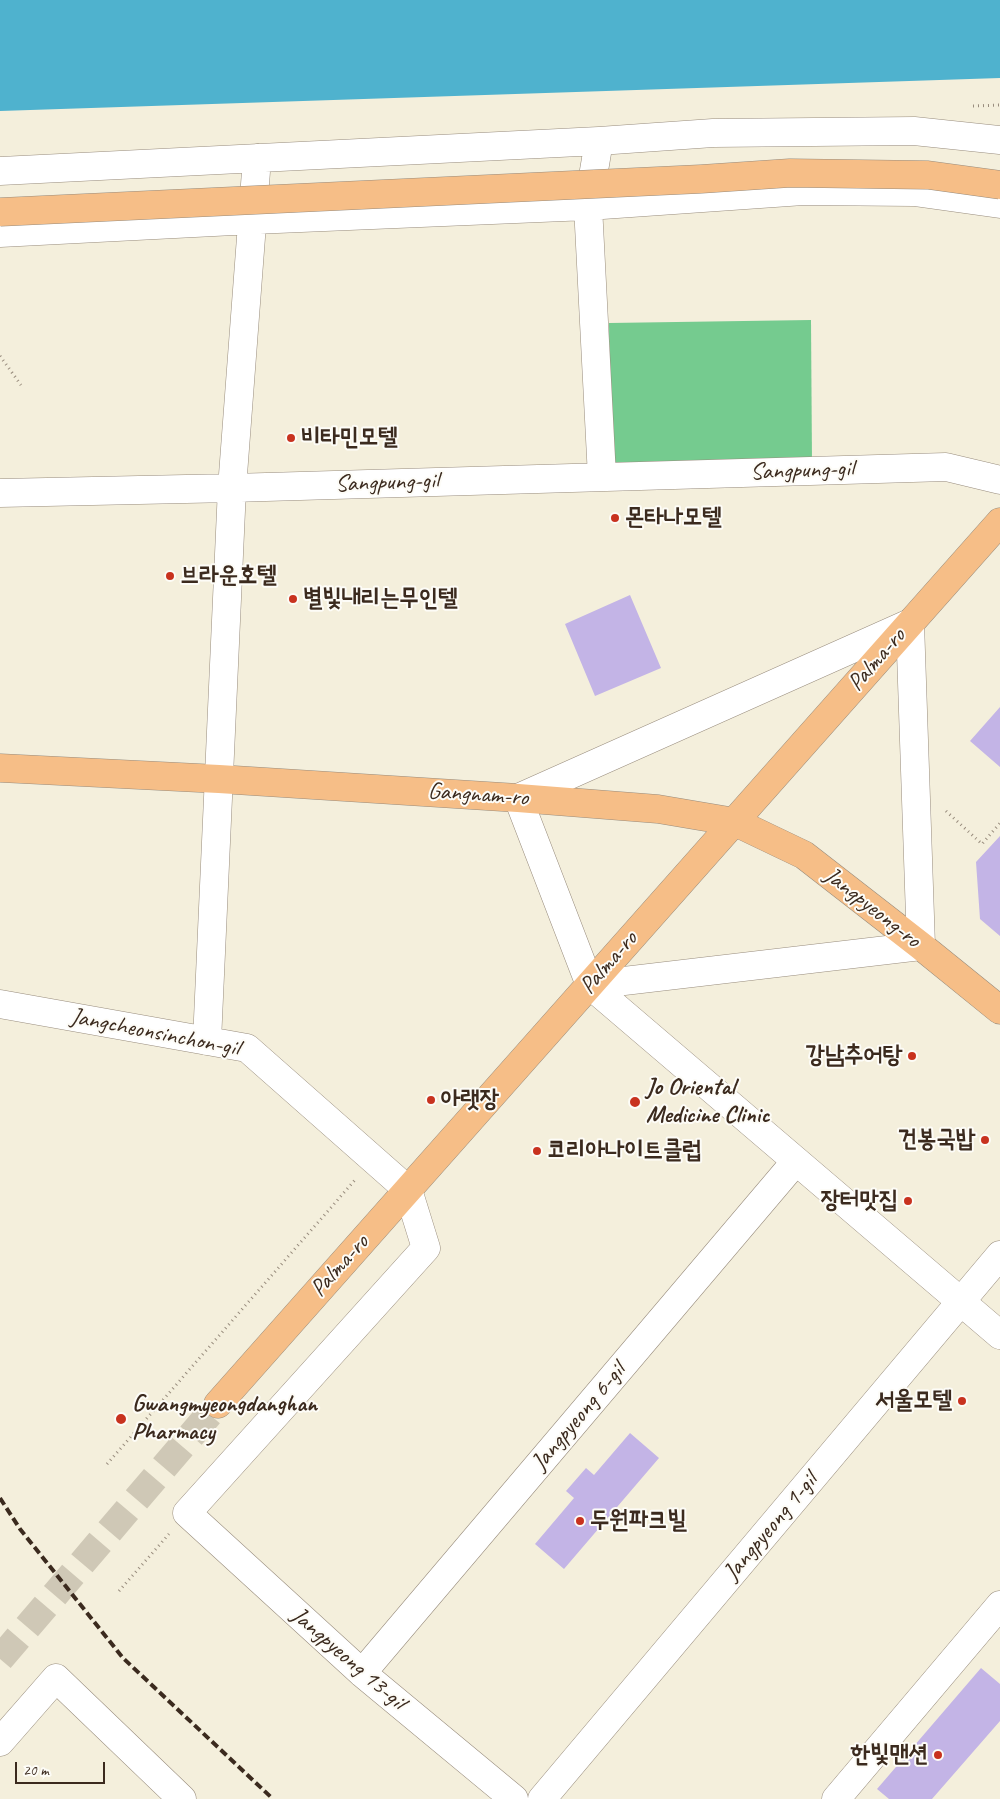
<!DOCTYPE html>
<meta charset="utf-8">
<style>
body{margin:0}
#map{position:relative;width:1000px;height:1799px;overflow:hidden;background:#f4efdc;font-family:Caveat,sans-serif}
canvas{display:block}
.scale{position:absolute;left:15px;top:1762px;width:90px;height:22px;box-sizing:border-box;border:2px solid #3b2a1e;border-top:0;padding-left:6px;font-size:15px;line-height:18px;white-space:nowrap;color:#3b2a1e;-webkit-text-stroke:4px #fdfcf7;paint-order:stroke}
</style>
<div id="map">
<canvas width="1000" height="1799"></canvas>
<div class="scale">20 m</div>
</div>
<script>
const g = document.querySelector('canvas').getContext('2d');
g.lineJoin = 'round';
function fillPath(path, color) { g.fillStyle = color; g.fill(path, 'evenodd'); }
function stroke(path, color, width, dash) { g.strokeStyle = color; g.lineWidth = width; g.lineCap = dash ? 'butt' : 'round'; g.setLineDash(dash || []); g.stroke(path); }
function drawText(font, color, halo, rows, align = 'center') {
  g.font = font + ' Caveat,"Poor Story",sans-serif'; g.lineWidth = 4; g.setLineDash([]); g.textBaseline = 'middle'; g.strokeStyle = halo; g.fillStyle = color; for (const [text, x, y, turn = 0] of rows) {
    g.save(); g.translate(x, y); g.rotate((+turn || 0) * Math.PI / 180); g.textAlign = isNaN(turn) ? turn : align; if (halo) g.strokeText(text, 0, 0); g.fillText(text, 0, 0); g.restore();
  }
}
const green = new Path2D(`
 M 811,320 L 812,464 L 610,466 L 609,323 Z`);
const water = new Path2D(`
 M 0,0 L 1000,0 L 1000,78 L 0,111 Z`);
const building = new Path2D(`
 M 630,595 L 661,668 L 595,696 L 565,624 Z
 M 1000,707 L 1000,767 L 970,741 Z
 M 1000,836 L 1000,936 L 980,919 L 976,862 Z
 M 630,1433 L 659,1458 L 564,1569 L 535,1544 L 574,1498 L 566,1491 L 586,1468 L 594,1475 Z
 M 981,1668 L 1000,1684 L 1000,1721 L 932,1799 L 889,1799 L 877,1789 Z`);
const majorTunnel = new Path2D(`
 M 0,1659 L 218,1404`);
const path = new Path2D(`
 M 973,106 L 1000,105
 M 0,356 L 21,385
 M 946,811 L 982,844 L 1000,823
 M 107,1464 L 355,1180
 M 119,1591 L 169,1534`);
const minor = new Path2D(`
 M 599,141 L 588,206 L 602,477
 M 0,171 L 599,141 L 713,133 L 914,131 L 1000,140
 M 0,233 L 253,220 L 588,206 L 803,191 L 914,192 L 1000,204
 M 0,493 L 232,488 L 946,467 L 1000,480
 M 590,985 L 921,946 L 910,623 L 518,798 L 590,985 L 1000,1335
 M 0,1004 L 247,1048 L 408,1190 L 426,1248 L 187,1513 L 362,1673 L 514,1799
 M 207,1041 L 232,488 L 257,158
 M 362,1673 L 796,1161
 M 0,1742 L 56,1678 L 182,1799
 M 542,1799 L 1000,1255
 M 836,1799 L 1000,1605`);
const major = new Path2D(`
 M 0,768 L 219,779 L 518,798 L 658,809 L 735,822 L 804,855 L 921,946 L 1000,1010
 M 218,1404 L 1000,522`);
const rail = new Path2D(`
 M 0,1498 L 20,1529 L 123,1658 L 273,1799`);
const majorBridge = new Path2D(`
 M 0,212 L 701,179 L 790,173 L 928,175 L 1000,185`);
const markers = [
 [291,438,5,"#c8321e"],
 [615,518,5,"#c8321e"],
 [170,576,5,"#c8321e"],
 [293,599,5,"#c8321e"],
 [912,1056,5,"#c8321e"],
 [431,1100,5,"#c8321e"],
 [635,1102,6,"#c8321e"],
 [985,1140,5,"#c8321e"],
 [537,1151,5,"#c8321e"],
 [908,1201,5,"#c8321e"],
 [962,1401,5,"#c8321e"],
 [121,1419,6,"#c8321e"],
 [580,1521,5,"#c8321e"],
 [938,1755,5,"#c8321e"]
];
const poiNames = [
 ["비타민모텔",301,438],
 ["몬타나모텔",625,518],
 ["브라운호텔",180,576],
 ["별빛내리는무인텔",303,599],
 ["강남추어탕",902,1056,"right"],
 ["Jo Oriental",646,1088],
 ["Medicine Clinic",646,1116],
 ["아랫장",441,1100],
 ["건봉국밥",975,1140,"right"],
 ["코리아나이트클럽",547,1151],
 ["장터맛집",898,1201,"right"],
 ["서울모텔",952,1401,"right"],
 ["Gwangmyeongdanghan",132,1405],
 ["Pharmacy",132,1433],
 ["두원파크빌",590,1521],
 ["한빛맨션",928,1755,"right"]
];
const streetNames = [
 ["Sangpung-gil",802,471,-2],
 ["Sangpung-gil",387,483,-2],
 ["Palma-ro",877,660,-49],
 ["Gangnam-ro",478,795,4],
 ["Jangpyeong-ro",872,908,38],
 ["Palma-ro",609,963,-49],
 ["Jangcheonsinchon-gil",155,1033,11],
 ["Palma-ro",340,1266,-48],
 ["Jangpyeong 6-gil",579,1417,-50],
 ["Jangpyeong 1-gil",771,1527,-50],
 ["Jangpyeong 13-gil",348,1659,41]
];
fillPath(green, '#75cb8f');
fillPath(water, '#4fb2ce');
fillPath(building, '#c3b4e6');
stroke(majorTunnel, '#cfc8b6', 28, [28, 14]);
stroke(minor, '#988c7d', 29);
stroke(major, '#988c7d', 29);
stroke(path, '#988c7d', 3, [1, 4]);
stroke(minor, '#fff', 28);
stroke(major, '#f6be87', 28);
stroke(rail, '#3b2a1e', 4, [8, 4]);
stroke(majorBridge, '#988c7d', 29, []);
stroke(majorBridge, '#f6be87', 28);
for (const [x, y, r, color] of markers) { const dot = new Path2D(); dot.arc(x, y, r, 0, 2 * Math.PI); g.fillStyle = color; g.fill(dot); stroke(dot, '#fdfcf7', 2); }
drawText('bold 24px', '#3b2a1e', '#fdfcf7', poiNames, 'left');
drawText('24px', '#3b2a1e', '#fdfcf7', streetNames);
</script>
